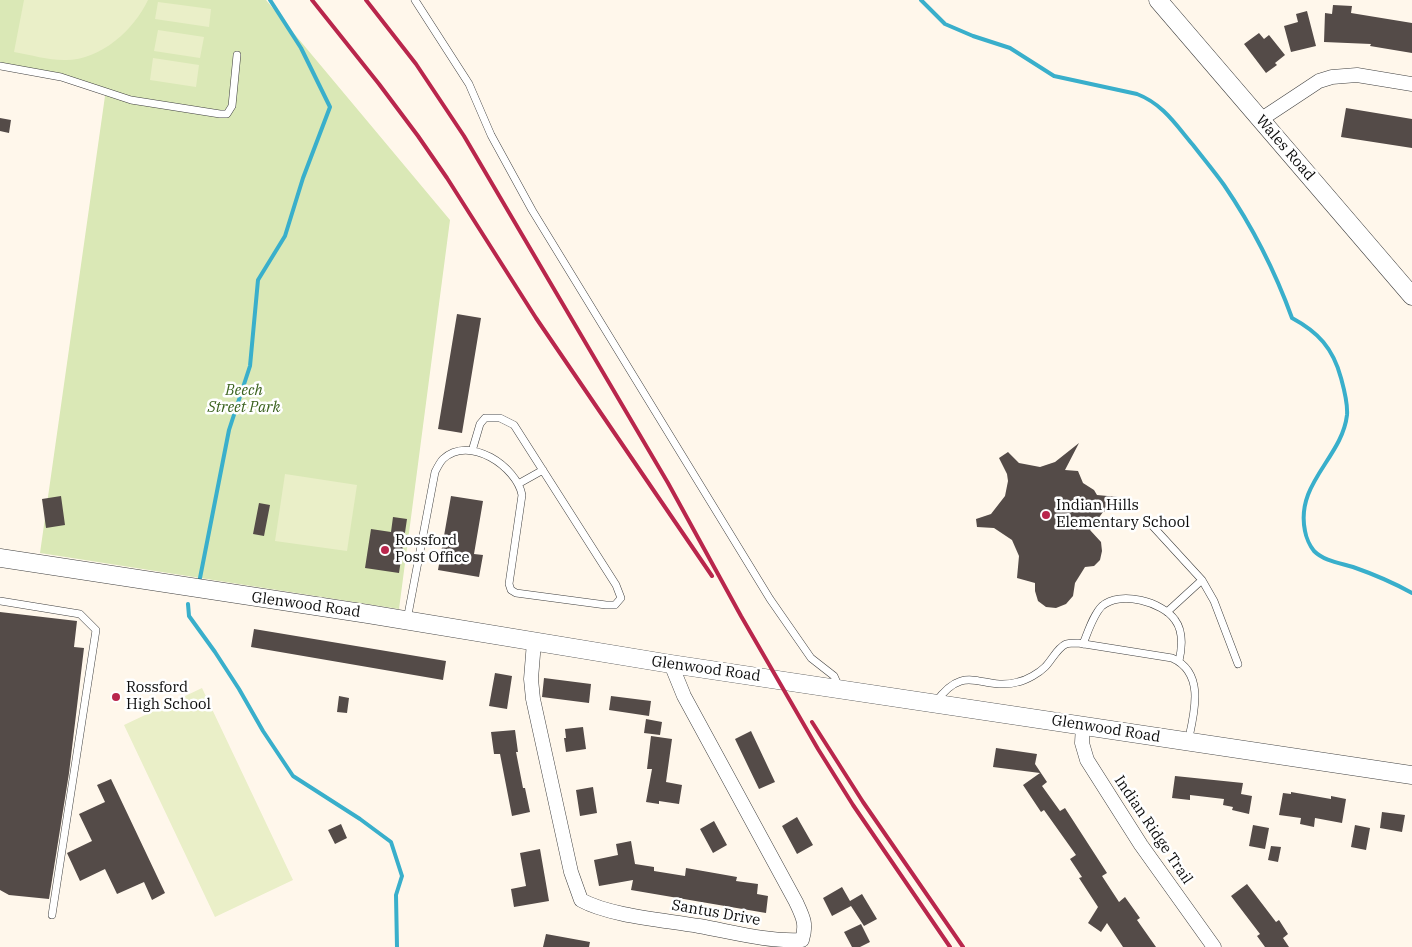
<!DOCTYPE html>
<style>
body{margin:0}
canvas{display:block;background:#fff7eb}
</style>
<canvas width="1412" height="947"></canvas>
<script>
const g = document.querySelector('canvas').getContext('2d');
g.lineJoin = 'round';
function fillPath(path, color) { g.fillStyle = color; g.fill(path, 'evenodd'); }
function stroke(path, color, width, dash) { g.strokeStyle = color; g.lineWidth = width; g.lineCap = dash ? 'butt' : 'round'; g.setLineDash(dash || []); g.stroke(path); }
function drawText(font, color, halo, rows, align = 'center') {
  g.font = font + ' "IBM Plex Serif",serif'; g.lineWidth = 5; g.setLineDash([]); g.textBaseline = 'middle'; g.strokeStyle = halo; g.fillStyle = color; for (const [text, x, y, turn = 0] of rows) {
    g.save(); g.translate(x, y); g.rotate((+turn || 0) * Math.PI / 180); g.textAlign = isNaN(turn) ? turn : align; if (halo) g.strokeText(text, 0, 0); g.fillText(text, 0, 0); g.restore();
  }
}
const green = new Path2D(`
 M 0,0 L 266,0 L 450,220 L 399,609 L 40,553 L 106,89 L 0,66 Z`);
const pitch = new Path2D(`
 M 24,0 L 148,0 C 134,30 100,61 64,60 C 48,60 31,55 14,52 Z
 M 158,2 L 211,9 L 209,27 L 155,19 Z
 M 158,30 L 204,37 L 200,58 L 154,51 Z
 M 153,58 L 199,65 L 196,87 L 150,80 Z
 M 285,474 L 357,485 L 347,551 L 275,541 Z
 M 202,688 L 293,880 L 215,917 L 124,725 Z`);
const stream = new Path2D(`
 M 921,0 L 945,24 L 973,36 L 1010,48 L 1054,76 L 1137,94 C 1163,104 1176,125 1193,145 C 1203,158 1214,171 1224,185 C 1252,226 1275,271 1292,318 C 1318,332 1333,348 1341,378 C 1344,389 1348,403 1347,415 C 1342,458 1295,483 1305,531 C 1306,537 1310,546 1314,551 C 1324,561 1340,563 1353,567 C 1373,574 1394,583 1412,593
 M 200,578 L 229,430 L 250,366 L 258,280 L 285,236 L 303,178 L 330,107 L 301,48 L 270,0
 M 188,604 L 189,616 L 215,652 L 239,689 L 263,731 L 293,776 L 360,819 L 391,842 L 402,876 L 396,895 L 397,947`);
const building = new Path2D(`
 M 1333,5 L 1352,6 L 1351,13 L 1412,23 L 1412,53 L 1370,46 L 1371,44 L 1324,42 L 1325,13 L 1332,14 Z
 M 1307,11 L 1316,46 L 1291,52 L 1284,26 L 1298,22 L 1296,14 Z
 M 1259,33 L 1264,39 L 1269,35 L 1285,55 L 1275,63 L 1277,65 L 1266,73 L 1244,44 Z
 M 1346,108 L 1412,119 L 1412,148 L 1341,137 Z
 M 0,118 L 11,120 L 9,133 L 0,131 Z
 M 457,314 L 481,318 L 462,433 L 438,429 Z
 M 1079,443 L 1065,470 L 1078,471 L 1083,483 L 1094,490 L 1097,495 L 1118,497 L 1119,506 L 1103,512 L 1090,530 L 1101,542 L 1102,551 L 1100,560 L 1094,566 L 1085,567 L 1075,583 L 1073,596 L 1066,604 L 1056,608 L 1046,607 L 1038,601 L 1035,591 L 1035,583 L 1017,578 L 1019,556 L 1012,540 L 994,528 L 977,527 L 976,519 L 991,514 L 1005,496 L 1008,481 L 1007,474 L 999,458 L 1008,452 L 1019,463 L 1040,467 L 1055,462 Z
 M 61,496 L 65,525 L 46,528 L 42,499 Z
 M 451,496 L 483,501 L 474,554 L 483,555 L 479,577 L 438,570 Z
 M 259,503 L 270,505 L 264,536 L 253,534 Z
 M 393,517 L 407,519 L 399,573 L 365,568 L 371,529 L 391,532 Z
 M 0,612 L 77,621 L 74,647 L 84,648 L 69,773 L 49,899 L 9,895 L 0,890 Z
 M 254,629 L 446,661 L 443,680 L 251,647 Z
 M 495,673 L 512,676 L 507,709 L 489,706 Z
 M 544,678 L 591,684 L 589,703 L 542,697 Z
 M 339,696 L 349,698 L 347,713 L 337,712 Z
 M 611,696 L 651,701 L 649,716 L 609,710 Z
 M 646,719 L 662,722 L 660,735 L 644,733 Z
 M 583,727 L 586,749 L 566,752 L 564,738 L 566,738 L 565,729 Z
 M 515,730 L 518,752 L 516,752 L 523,788 L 525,788 L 530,812 L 512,816 L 500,754 L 494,754 L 491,732 Z
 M 751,731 L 775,782 L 759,789 L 735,739 Z
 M 651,736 L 672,739 L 666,782 L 682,785 L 679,804 L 659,801 L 659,804 L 646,802 L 652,769 L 647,769 Z
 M 996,748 L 1037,754 L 1035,764 L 1047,782 L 1042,786 L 1060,811 L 1065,808 L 1107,873 L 1102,876 L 1119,902 L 1125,897 L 1140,918 L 1137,920 L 1156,947 L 1123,947 L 1107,923 L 1101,932 L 1088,923 L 1098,907 L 1079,878 L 1082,877 L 1070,859 L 1076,855 L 1044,810 L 1041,812 L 1023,785 L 1040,773 L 993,767 Z
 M 1175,776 L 1243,783 L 1241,794 L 1252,796 L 1249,814 L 1232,810 L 1233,807 L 1223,805 L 1224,799 L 1190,795 L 1190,800 L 1172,798 Z
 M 111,779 L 165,893 L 152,900 L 144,882 L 117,894 L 105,869 L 80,881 L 67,853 L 92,841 L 79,814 L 105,802 L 97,785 Z
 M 593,787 L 597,813 L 580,816 L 576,790 Z
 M 1291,792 L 1331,799 L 1331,796 L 1346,799 L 1342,823 L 1315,818 L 1314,827 L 1300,824 L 1301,818 L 1279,815 L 1283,793 L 1291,794 Z
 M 1382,812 L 1405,815 L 1402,832 L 1380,828 Z
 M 797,817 L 813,845 L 797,854 L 782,826 Z
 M 714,821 L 727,845 L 713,853 L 700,829 Z
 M 341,824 L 347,838 L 335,844 L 328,830 Z
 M 1253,825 L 1269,828 L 1265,849 L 1249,846 Z
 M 1355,825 L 1370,828 L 1366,850 L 1351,847 Z
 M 631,841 L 635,864 L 654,867 L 654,871 L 685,876 L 686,868 L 737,877 L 736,881 L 758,884 L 757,894 L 768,896 L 766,913 L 631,890 L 633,880 L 599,886 L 594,860 L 618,855 L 616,844 Z
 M 1271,846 L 1281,847 L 1278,862 L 1268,860 Z
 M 540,849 L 549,901 L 514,907 L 511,889 L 526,886 L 520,853 Z
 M 1247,884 L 1276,922 L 1279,920 L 1288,934 L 1283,938 L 1289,947 L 1265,947 L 1257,936 L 1260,934 L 1231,896 Z
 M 842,887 L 850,901 L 862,894 L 877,919 L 864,926 L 851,906 L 832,916 L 823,898 Z
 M 861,924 L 870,942 L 860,947 L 852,947 L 844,932 Z
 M 546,934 L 590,942 L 589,947 L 543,947 Z`);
const service = new Path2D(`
 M 415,0 L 469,84 L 491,135 L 532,210 L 770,599 L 811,658 L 834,676 L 839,687
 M 0,66 L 61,77 L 131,100 L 220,114 L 227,114 L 232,106 L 237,55
 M 518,484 L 543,470
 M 1147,520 L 1202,580 L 1214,601 L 1238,664
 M 0,601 L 80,614 L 96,630 L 52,915
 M 1167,612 L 1202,580
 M 407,620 L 435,472 C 437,468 440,462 443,459 C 469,434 517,467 522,495 L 509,584 L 511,590 L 516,593 L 606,605 L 615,605 L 621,598 L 616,585 L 514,425 L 500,418 L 485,418 L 480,424 L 472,451
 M 1083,644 C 1088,632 1093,615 1102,606 C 1120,590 1163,602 1175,620 C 1184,632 1182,648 1179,661
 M 935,703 C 966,660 981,692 1018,682 C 1027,680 1039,673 1045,667 C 1052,660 1057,648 1066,644 C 1069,643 1074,643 1078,643 L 1172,658 C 1206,673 1194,714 1188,742`);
const minor = new Path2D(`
 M 1260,120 L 1319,81 L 1332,77 L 1357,75 L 1412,84
 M 534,642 L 531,679 L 533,699 L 571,872 L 581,900 C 610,916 665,920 699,926 C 733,932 768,942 802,940 C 807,924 803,917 796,902 L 684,696 L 671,664
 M 1083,725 L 1082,743 L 1087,760 L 1141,845 L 1214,947`);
const tertiary = new Path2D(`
 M 1158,0 L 1412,296
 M 0,558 L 368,614 L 671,664 L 1412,775`);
const rail = new Path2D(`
 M 312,0 L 379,84 L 418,136 L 447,178 L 536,318 L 712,576
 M 366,0 L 416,64 L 464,136 L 668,483 L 741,616 L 818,749 L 853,805 L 950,947
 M 812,722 L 863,802 L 963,947`);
const markers = [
 [1046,515,5,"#b9264c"],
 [385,550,5,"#b9264c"],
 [116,697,5,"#b9264c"]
];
const streetNames = [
 ["Wales Road",1285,148,49],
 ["Glenwood Road",306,605,8],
 ["Glenwood Road",706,669,8],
 ["Glenwood Road",1106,729,9],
 ["Indian Ridge Trail",1153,830,56],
 ["Santus Drive",716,913,10]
];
const parkNames = [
 ["Beech",244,391],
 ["Street Park",244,408]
];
const poiNames = [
 ["Indian Hills",1056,506],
 ["Elementary School",1056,523],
 ["Rossford",395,541],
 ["Post Office",395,558],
 ["Rossford",126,688],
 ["High School",126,705]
];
fillPath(green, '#dae8b6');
fillPath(pitch, '#eaefc8');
stroke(stream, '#39afcb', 4);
fillPath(building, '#544b48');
stroke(service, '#3f3f3f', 8);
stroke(minor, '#3f3f3f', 15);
stroke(tertiary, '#3f3f3f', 19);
stroke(service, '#fff', 7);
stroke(minor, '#fff', 14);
stroke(tertiary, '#fff', 18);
stroke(rail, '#b9264c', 4);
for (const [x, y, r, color] of markers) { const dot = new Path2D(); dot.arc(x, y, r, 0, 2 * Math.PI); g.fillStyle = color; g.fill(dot); stroke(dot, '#fff', 2); }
drawText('15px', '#0c0c0c', '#fff', streetNames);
drawText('italic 15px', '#3a621e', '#fff', parkNames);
drawText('15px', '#0c0c0c', '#fff', poiNames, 'left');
</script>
